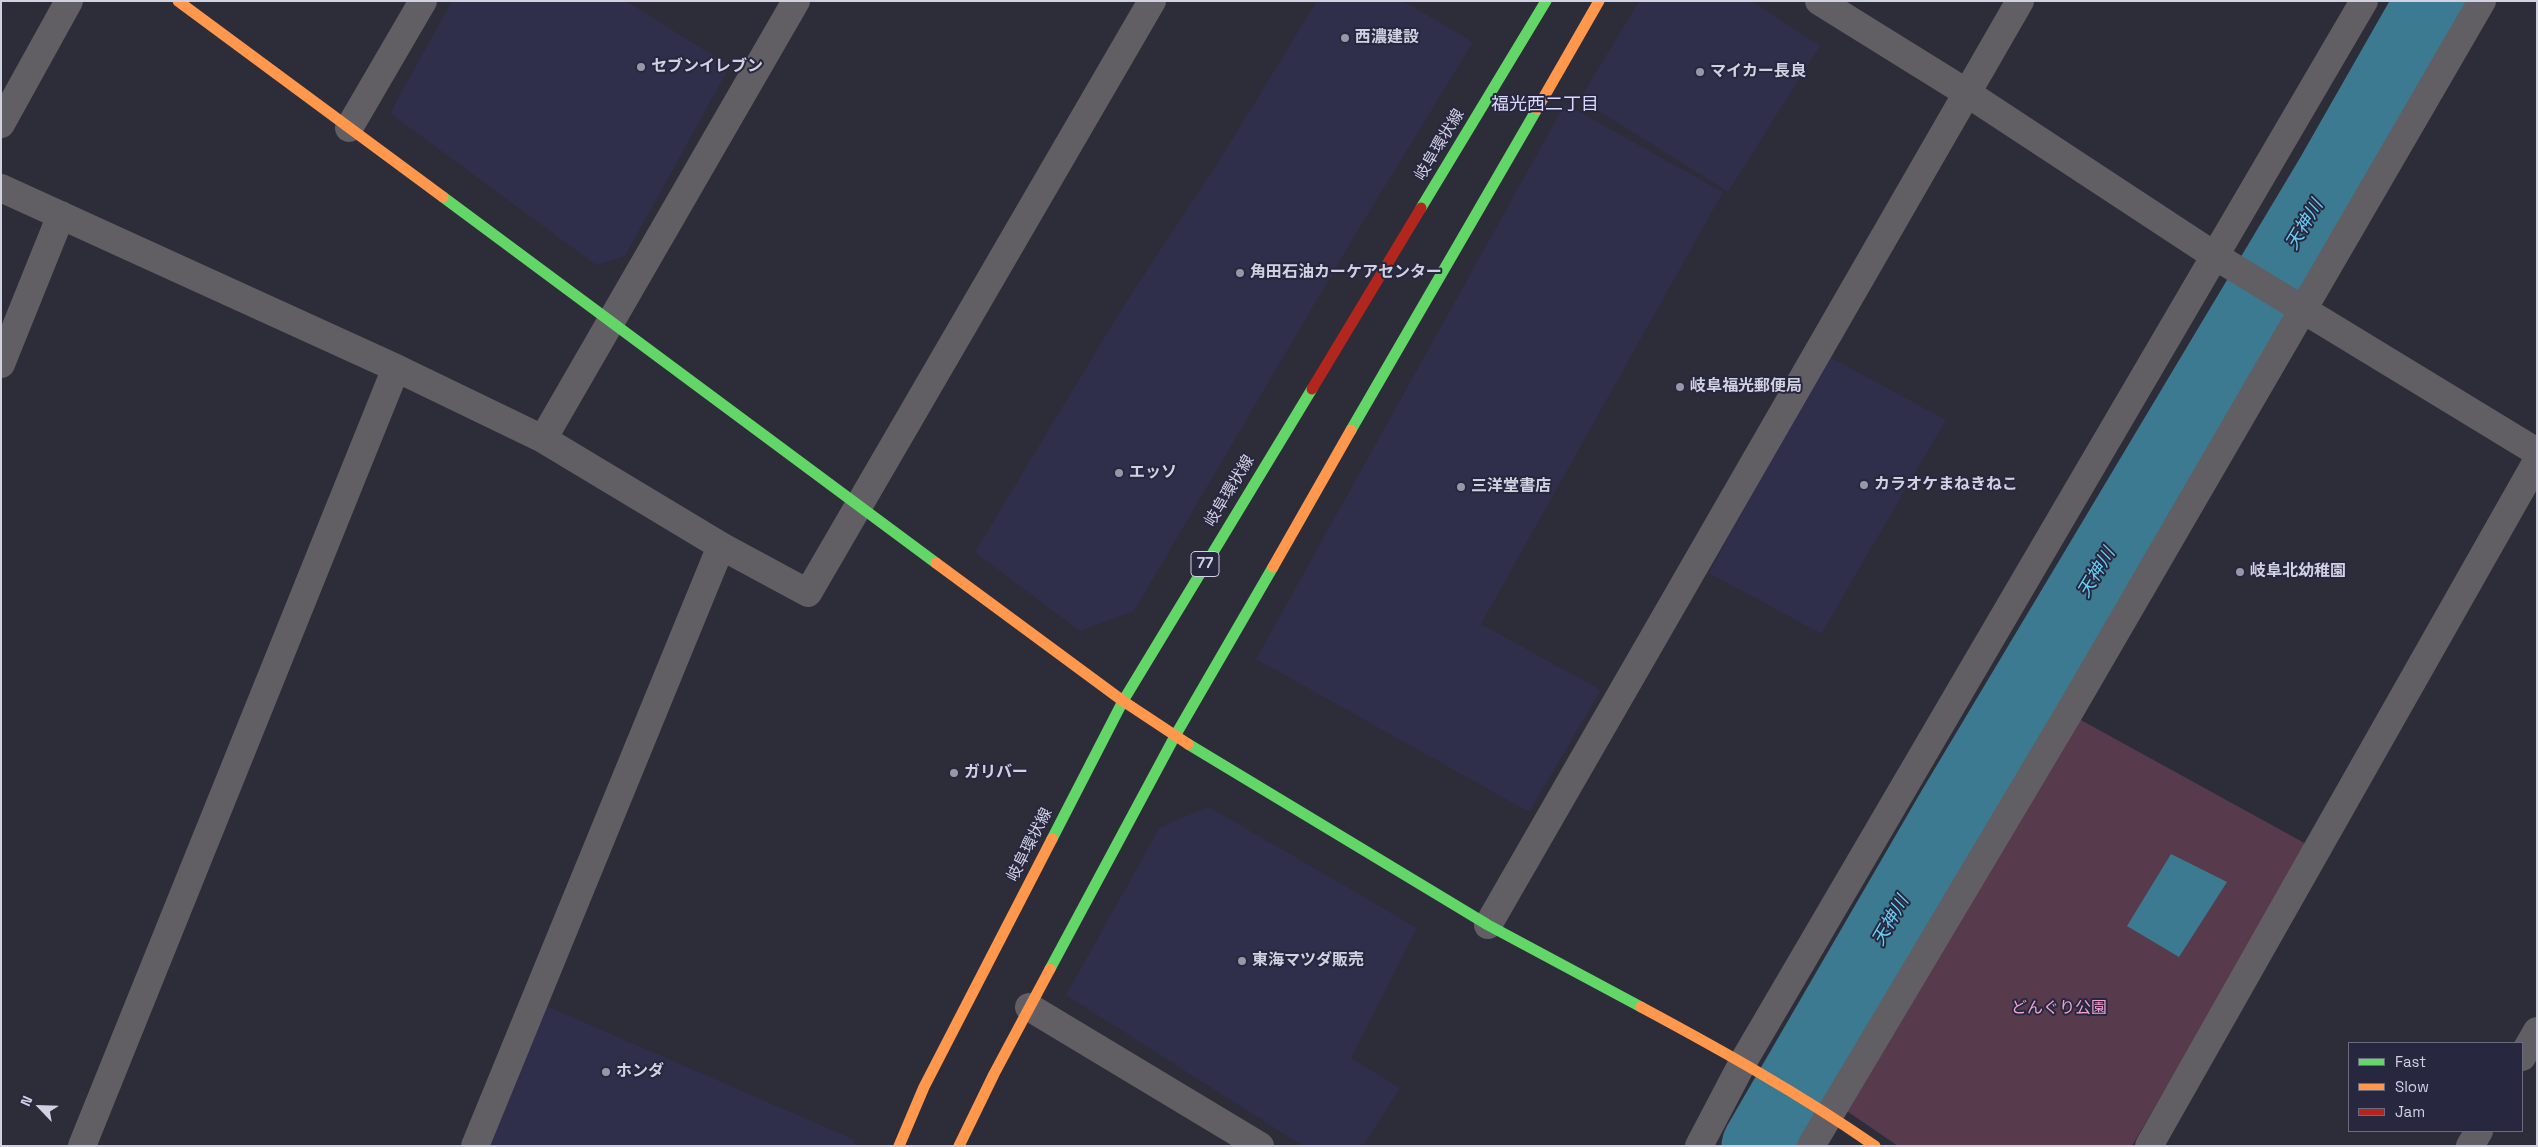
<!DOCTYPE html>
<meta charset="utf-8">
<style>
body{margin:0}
#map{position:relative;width:2538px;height:1147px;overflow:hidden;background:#2d2d3a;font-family:"Space Grotesk",sans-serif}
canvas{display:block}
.frame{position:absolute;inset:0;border:2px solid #d0d1e1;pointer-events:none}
.legend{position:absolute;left:2348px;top:1042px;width:175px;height:90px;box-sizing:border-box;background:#272740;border:1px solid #6b6b80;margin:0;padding:6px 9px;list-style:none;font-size:15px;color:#d0d1e1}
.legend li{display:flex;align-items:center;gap:10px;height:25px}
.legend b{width:25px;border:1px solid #6b6b80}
.north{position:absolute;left:15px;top:1082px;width:50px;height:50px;-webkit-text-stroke:4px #272740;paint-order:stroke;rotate:294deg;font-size:14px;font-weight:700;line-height:20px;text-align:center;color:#d0d1e1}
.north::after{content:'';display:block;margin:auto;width:18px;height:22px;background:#d0d1e1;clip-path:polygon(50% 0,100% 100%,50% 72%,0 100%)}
</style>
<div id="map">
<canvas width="2538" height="1147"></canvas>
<div class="frame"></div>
<ul class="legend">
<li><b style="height:6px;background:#63d668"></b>Fast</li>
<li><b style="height:6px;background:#ff974d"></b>Slow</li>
<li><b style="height:6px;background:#b3261e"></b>Jam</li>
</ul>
<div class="north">N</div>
</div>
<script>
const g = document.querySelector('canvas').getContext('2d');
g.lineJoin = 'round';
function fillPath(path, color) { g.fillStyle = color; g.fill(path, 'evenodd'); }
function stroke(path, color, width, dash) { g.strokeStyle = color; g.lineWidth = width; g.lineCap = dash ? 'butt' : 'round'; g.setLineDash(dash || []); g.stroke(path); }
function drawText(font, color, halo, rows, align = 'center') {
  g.font = font + ' "Space Grotesk","Noto Sans JP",sans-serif'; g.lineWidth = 4; g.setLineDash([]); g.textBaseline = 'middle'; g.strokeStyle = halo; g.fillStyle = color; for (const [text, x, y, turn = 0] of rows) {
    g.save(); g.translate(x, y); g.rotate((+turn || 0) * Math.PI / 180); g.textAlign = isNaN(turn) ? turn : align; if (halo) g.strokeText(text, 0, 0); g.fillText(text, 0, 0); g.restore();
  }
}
const built = new Path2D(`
 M 452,1 L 626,1 L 730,66 L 625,256 L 596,265 L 390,113 Z
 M 1317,1 L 1403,1 L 1473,42 L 1355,235 L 1134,611 L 1080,631 L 975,552 L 1121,310 L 1222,156 Z
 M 1639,1 L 1752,1 L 1820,46 L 1728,192 L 1580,99 Z
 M 1565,104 L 1723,192 L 1481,624 L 1601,690 L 1529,812 L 1256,659 Z
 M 1828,356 L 1946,420 L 1821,634 L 1709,573 Z
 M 1209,807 L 1417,928 L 1351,1058 L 1400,1088 L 1363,1146 L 1303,1146 L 1066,995 L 1160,827 Z
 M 542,1004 L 855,1140 L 853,1146 L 481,1146 Z`);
const green = new Path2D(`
 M 2079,719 L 2308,845 L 2132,1146 L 1898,1146 L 1844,1109 Z`);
const water = new Path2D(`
 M 2171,854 L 2227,882 L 2179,957 L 2127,926 Z`);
const river = new Path2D(`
 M 1761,1146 L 1956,810 L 2334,178 L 2435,1`);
const street = new Path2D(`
 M 1819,1 L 1967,93 L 2215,256 L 2537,452
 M 1,124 L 69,1
 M 349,128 L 423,1
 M 1,188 L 396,368 L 543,439 L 721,546 L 808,593 L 1152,1
 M 1,364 L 61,215
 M 543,439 L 796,1
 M 1488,925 L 2020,1
 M 1029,1007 L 1260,1146
 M 2522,1057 L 2537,1031
 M 82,1146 L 396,368
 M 475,1146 L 721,546
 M 1699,1146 L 1743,1062 L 2364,1
 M 1811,1146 L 2070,711 L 2482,1
 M 2149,1146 L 2537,461
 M 2470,1146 L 2479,1131`);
const fast = new Path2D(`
 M 443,197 L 936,563
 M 1421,208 L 1546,1
 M 1351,430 L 1537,109
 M 1188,744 L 1488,925 L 1641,1007
 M 1052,839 L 1123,701 L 1312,389
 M 1050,969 L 1175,736 L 1273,567`);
const slow = new Path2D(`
 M 178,1 L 443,197
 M 1537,109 L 1599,1
 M 936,563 L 1123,701 L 1188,744
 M 1273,567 L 1351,430
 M 1641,1007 C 1721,1050 1800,1094 1875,1146
 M 899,1146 L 924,1087 L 1052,839
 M 959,1146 L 994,1074 L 1050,969`);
const jam = new Path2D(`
 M 1312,389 L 1421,208`);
const markers = [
 [1345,38,5,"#9798a7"],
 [641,67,5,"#9798a7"],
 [1700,72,5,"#9798a7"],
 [1240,273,5,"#9798a7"],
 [1680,387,5,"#9798a7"],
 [1119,473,5,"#9798a7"],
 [1864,485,5,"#9798a7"],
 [1461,487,5,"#9798a7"],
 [2240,572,5,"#9798a7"],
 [954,773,5,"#9798a7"],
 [1242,961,5,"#9798a7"],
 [606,1072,5,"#9798a7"]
];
const shields = [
 [1205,564,28]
];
const shieldNames = [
 ["77",1205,564]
];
const poiNames = [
 ["西濃建設",1355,38],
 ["セブンイレブン",651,67],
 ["マイカー長良",1710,72],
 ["角田石油カーケアセンター",1250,273],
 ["岐阜福光郵便局",1690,387],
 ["エッソ",1129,473],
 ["カラオケまねきねこ",1874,485],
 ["三洋堂書店",1471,487],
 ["岐阜北幼稚園",2250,572],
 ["ガリバー",964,773],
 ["東海マツダ販売",1252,961],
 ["ホンダ",616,1072]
];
const streetNames = [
 ["岐阜環状線",1440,145,-59],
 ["岐阜環状線",1230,491,-59],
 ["岐阜環状線",1030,845,-63]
];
const parkNames = [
 ["どんぐり公園",2059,1009]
];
const neighbourhoodNames = [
 ["福光西二丁目",1545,105]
];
const waterNames = [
 ["天神川",2305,225,-59],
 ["天神川",2097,573,-59],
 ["天神川",1891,921,-60]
];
fillPath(built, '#2f2e4b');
fillPath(green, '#573b4d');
fillPath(water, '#3b7a91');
stroke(river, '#3b7a91', 79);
stroke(street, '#615f64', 28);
stroke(fast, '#63d668', 11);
stroke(slow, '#ff974d', 11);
stroke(jam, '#b3261e', 11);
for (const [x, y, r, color] of markers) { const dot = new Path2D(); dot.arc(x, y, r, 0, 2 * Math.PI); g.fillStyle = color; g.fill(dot); stroke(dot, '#272740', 2); }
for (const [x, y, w] of shields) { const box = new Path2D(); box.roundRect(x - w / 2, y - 12.5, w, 25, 4); g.fillStyle = '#272740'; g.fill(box); stroke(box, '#d0d1e1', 1); }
drawText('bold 15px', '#d0d1e1', null, shieldNames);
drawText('bold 16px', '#d0d1e1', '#272740', poiNames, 'left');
drawText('16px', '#d0d1e1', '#272740', streetNames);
drawText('16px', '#f1a3d1', '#272740', parkNames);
drawText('18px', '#dadbfc', '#272740', neighbourhoodNames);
drawText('italic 18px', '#68d0f5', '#272740', waterNames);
</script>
